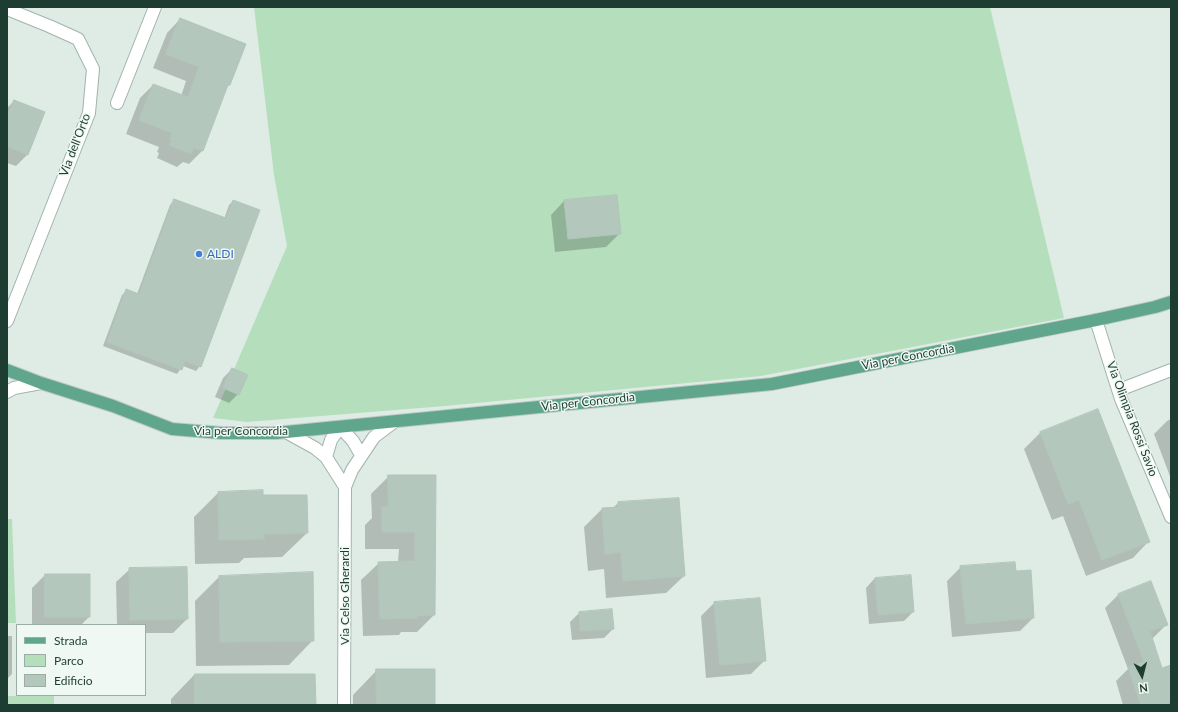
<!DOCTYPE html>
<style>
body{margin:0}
#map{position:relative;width:1178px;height:712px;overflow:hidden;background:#dfece5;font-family:Lato,sans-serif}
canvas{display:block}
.frame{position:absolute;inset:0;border:8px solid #1e3d32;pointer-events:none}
.legend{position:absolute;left:16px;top:624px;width:130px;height:72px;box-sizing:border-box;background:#eff8f3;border:1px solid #9bada6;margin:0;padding:5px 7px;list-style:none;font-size:12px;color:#1e3d32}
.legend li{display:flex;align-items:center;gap:8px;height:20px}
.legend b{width:20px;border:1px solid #9bada6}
.north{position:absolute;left:1122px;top:656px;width:40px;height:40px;-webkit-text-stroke:3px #eff8f3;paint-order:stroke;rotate:173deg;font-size:11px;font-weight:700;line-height:16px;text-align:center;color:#1e3d32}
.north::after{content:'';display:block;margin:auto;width:14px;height:18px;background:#1e3d32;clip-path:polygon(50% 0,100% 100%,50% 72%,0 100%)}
</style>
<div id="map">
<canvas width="1178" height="712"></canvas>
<div class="frame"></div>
<ul class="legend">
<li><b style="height:5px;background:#5fa68c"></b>Strada</li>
<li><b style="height:11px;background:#b5dfbc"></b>Parco</li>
<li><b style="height:11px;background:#b4c7bd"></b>Edificio</li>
</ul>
<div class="north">N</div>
</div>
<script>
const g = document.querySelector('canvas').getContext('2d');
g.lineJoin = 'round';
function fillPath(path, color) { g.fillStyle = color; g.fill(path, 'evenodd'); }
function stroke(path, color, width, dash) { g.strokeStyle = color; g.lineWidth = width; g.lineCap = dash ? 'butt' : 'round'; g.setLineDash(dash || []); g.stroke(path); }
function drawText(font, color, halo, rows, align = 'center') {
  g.font = font + ' Lato,sans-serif'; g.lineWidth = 3; g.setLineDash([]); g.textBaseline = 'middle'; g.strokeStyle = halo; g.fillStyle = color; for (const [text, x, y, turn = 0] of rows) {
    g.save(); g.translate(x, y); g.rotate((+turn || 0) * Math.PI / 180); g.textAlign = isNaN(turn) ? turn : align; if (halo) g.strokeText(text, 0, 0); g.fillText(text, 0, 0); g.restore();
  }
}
const green = new Path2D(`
 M 254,7 L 990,7 L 1064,318 L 761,376 L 445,406 L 247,422 L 213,418 L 287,246 L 274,175 Z
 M 7,519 L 12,519 L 16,623 L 7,623 Z
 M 7,696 L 54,696 L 54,705 L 7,705 Z`);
const shadow = new Path2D(`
 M 180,19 L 229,85 L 226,88 L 202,151 L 189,164 L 183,162 L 177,167 L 157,158 L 159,153 L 157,152 L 159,147 L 126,134 L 140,98 L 153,85 L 181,96 L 186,81 L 153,68 L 167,33 Z
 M 14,101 L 28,154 L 16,166 L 7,163 L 7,108 Z
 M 175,200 L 224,219 L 229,205 L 233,201 L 200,366 L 196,371 L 183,366 L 177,374 L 103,346 L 122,295 L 127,291 L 137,294 L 170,205 Z
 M 564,201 L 620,233 L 606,247 L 555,252 L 551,215 Z
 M 232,369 L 238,394 L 229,403 L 215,397 L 223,378 Z
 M 1171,419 L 1171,479 L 1154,434 L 1167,421 Z
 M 1040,433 L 1132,500 L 1134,500 L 1149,541 L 1133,558 L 1086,576 L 1063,516 L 1052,520 L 1024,449 Z
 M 389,476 L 435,476 L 434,615 L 417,632 L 401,632 L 399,635 L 363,636 L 361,580 L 379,563 L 398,562 L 399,549 L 365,549 L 365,525 L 372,518 L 371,494 Z
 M 218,493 L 262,496 L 307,533 L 282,557 L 244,558 L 239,563 L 195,564 L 194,517 Z
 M 618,503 L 684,576 L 666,593 L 606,598 L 604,569 L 588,571 L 584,527 L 602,509 L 613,508 Z
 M 961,567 L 1015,572 L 1033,618 L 1020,631 L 952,637 L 947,581 Z
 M 186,568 L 187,619 L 173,633 L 145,633 L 145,625 L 117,625 L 116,582 L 130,569 Z
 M 45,575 L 89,617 L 81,625 L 32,625 L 32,588 Z
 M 219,577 L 313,640 L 289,665 L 196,666 L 195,601 Z
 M 875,578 L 913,612 L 904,621 L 869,624 L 866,588 Z
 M 1119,594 L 1166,625 L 1152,639 L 1162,669 L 1171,666 L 1171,703 L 1169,705 L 1123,705 L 1116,681 L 1128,669 L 1105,608 Z
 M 714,603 L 765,660 L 751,674 L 706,678 L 701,616 Z
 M 579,613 L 613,629 L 604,638 L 572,640 L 570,622 Z
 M 7,636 L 12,636 L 12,674 L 7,679 Z
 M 377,670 L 434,705 L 353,705 L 353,695 Z
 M 195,674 L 315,705 L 171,705 L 171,699 Z`);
const building = new Path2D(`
 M 180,18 L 246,44 L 230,85 L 228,85 L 203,151 L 194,148 L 191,154 L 169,145 L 172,140 L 170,139 L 172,133 L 139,120 L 153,84 L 188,97 L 199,67 L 166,54 Z
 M 14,100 L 45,112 L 28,155 L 7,146 L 7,117 Z
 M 617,195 L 621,234 L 568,239 L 564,200 Z
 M 174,199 L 226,218 L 233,200 L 260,210 L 201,367 L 185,361 L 182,370 L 107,342 L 126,289 L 139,294 Z
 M 232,368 L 248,375 L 239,395 L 223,388 Z
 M 1098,409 L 1150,542 L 1102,560 L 1079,500 L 1068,504 L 1040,432 Z
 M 388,475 L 436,475 L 435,615 L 417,616 L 417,618 L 380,619 L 378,562 L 415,561 L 415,532 L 382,532 L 382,507 L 388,507 Z
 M 263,490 L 263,495 L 307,495 L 308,533 L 264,534 L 264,539 L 219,540 L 218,492 Z
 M 679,498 L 685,576 L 623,581 L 621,552 L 605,554 L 602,508 L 618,507 L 618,502 Z
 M 1015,562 L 1016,571 L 1031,570 L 1034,618 L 966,624 L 960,566 Z
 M 187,567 L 188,619 L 130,620 L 129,568 Z
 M 313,572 L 314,641 L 220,642 L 219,576 Z
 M 45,574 L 90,574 L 90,617 L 45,617 Z
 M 911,575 L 914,612 L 878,615 L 875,578 Z
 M 1151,581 L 1168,625 L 1150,631 L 1162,668 L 1171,665 L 1171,702 L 1162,705 L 1141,705 L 1128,667 L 1144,662 L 1118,594 Z
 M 760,598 L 766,661 L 720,665 L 714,602 Z
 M 612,609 L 614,629 L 580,631 L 579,612 Z
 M 376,669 L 435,669 L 435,705 L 377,705 Z
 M 195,674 L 315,674 L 316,705 L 195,705 Z`);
const minor = new Path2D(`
 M 7,9 L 49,26 L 78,39 L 93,69 L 89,113 L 7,321
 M 117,103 L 155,7
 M 1096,320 L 1121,399 L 1171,517
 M 1119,390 L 1171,370
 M 7,392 L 14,388 L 41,383
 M 286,432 L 315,448 L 326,457 L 345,487
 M 326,457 L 331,440 L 340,427 L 353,441 L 361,455
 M 344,705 L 345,487 L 352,470 L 374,437 L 394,422`);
const major = new Path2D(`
 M 7,370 L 41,383 L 113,406 L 172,429 L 221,433 L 276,433 L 772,384 L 1096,320 L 1155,307 L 1171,302`);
const markers = [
 [199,254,4,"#3f7fe0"]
];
const streetNames = [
 ["Via dell'Orto",75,145,-69],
 ["Via per Concordia",908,357,-11],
 ["Via per Concordia",588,402,-6],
 ["Via Olimpia Rossi Savio",1132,419,69],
 ["Via per Concordia",241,431],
 ["Via Celso Gherardi",345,596,-90]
];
const shopNames = [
 ["ALDI",207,254]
];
fillPath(green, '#b5dfbc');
fillPath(shadow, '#0003');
fillPath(building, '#b4c7bd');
stroke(building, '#b1c6bb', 1);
stroke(minor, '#a1b4ac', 14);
stroke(major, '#c0c9c6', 14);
stroke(minor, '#fff', 12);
stroke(major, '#5fa68c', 12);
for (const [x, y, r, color] of markers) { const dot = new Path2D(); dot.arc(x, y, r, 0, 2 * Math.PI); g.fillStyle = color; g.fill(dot); stroke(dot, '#eff8f3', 1.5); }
drawText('12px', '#1e3d32', '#eff8f3', streetNames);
drawText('12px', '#366cbe', '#eff8f3', shopNames, 'left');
</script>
